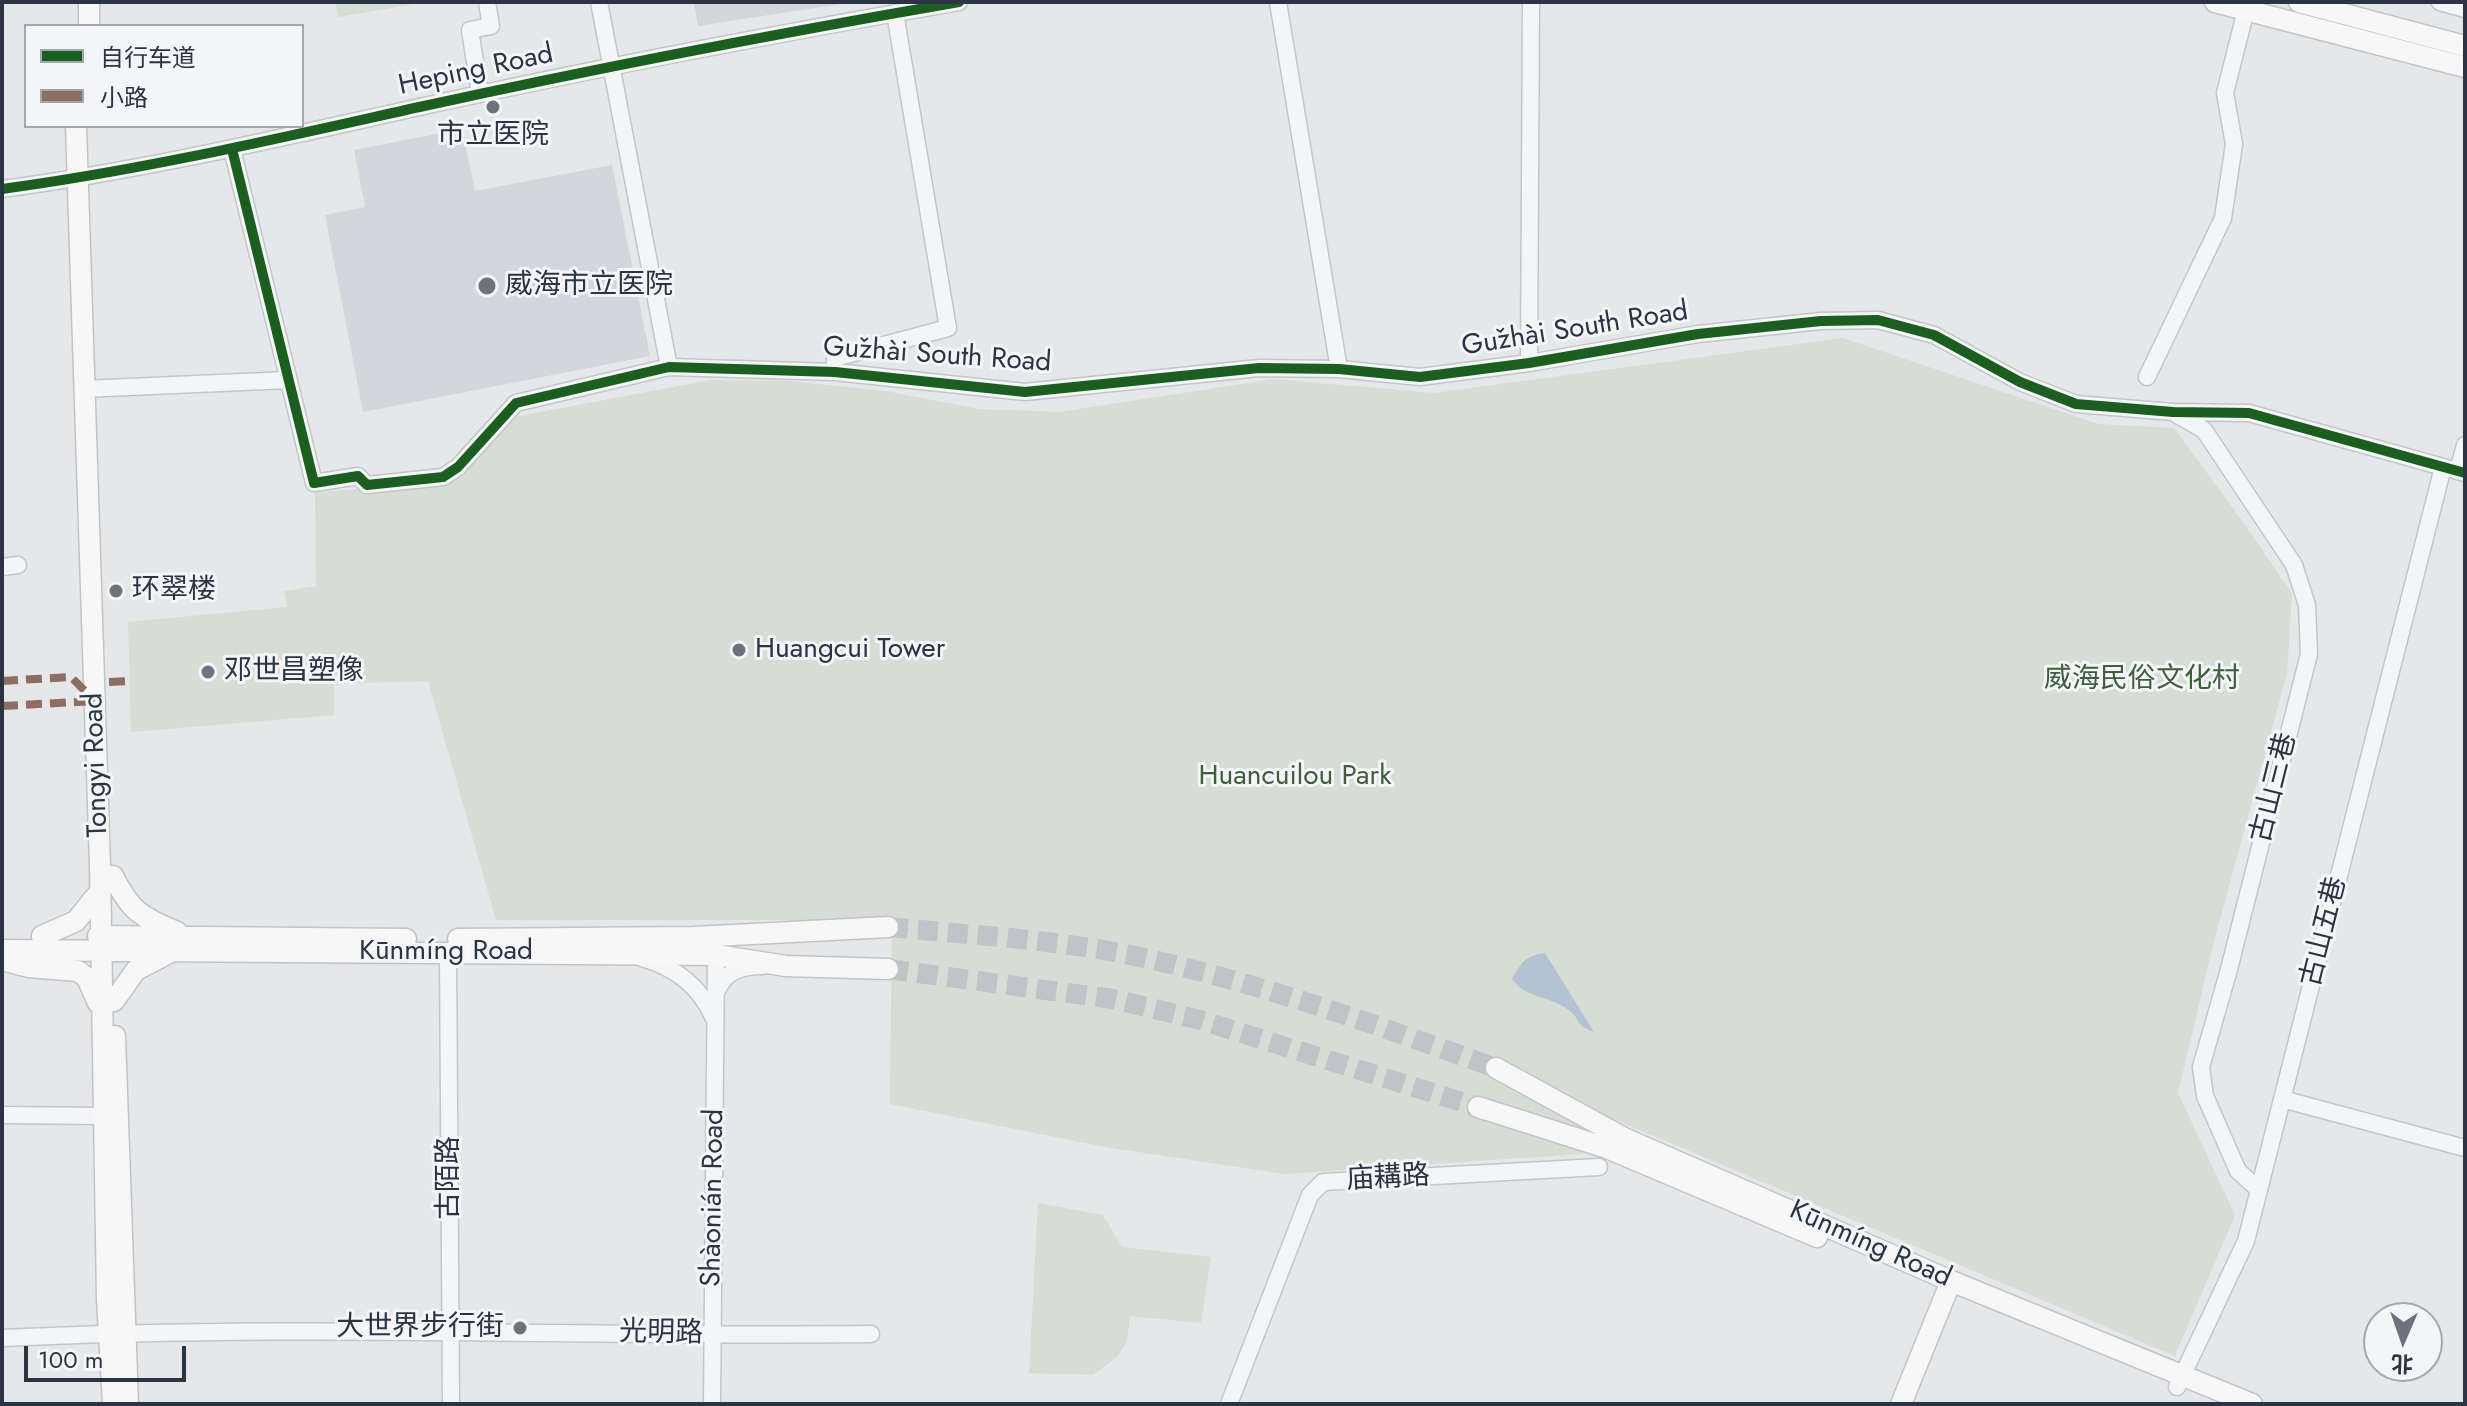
<!DOCTYPE html>
<meta charset="utf-8">
<style>
body{margin:0}
#map{position:relative;width:2467px;height:1406px;overflow:hidden;background:#e5e7e9;font-family:Jost,"Noto Sans SC",sans-serif}
canvas{display:block}
.frame{position:absolute;inset:0;border:4px solid #2b3443;pointer-events:none}
.legend{position:absolute;left:24px;top:24px;width:280px;height:104px;box-sizing:border-box;background:#f3f5f8;border:2px solid #a3a8b0;margin:0;padding:10px 14px;list-style:none;font-size:24px;color:#2b3443}
.legend li{display:flex;align-items:center;gap:16px;height:40px}
.legend b{width:40px;border:2px solid #a3a8b0}
.north{position:absolute;left:2363px;top:1302px;width:80px;height:80px;box-sizing:border-box;background:#f3f5f8;border:2px solid #a3a8b0;border-radius:50%;rotate:182deg;font-size:22px;font-weight:700;line-height:32px;text-align:center;color:#2b3443}
.north::after{content:'';display:block;margin:auto;width:28px;height:36px;background:#6c737d;clip-path:polygon(50% 0,100% 100%,50% 72%,0 100%)}
.scale{position:absolute;left:24px;top:1346px;width:162px;height:36px;box-sizing:border-box;border:4px solid #2b3443;border-top:0;padding-left:10px;font-size:24px;line-height:28px;white-space:nowrap;color:#2b3443;-webkit-text-stroke:6px #f3f5f8;paint-order:stroke}
</style>
<div id="map">
<canvas width="2467" height="1406"></canvas>
<div class="frame"></div>
<ul class="legend">
<li><b style="height:10px;background:#1b5e20"></b>自行车道</li>
<li><b style="height:10px;background:#8d6e63"></b>小路</li>
</ul>
<div class="north">北</div>
<div class="scale">100 m</div>
</div>
<script>
const g = document.querySelector('canvas').getContext('2d');
g.lineJoin = 'round';
function fillPath(path, color) { g.fillStyle = color; g.fill(path, 'evenodd'); }
function stroke(path, color, width, dash) { g.strokeStyle = color; g.lineWidth = width; g.lineCap = dash ? 'butt' : 'round'; g.setLineDash(dash || []); g.stroke(path); }
function drawText(font, color, halo, rows, align = 'center') {
  g.font = font + ' Jost,"Noto Sans SC",sans-serif'; g.lineWidth = 6; g.setLineDash([]); g.textBaseline = 'middle'; g.strokeStyle = halo; g.fillStyle = color; for (const [text, x, y, turn = 0] of rows) {
    g.save(); g.translate(x, y); g.rotate((+turn || 0) * Math.PI / 180); g.textAlign = isNaN(turn) ? turn : align; if (halo) g.strokeText(text, 0, 0); g.fillText(text, 0, 0); g.restore();
  }
}
const built = new Path2D(`
 M 694,2 L 854,2 L 698,26 Z
 M 462,129 L 475,191 L 612,165 L 650,356 L 363,412 L 325,215 L 365,207 L 354,150 Z`);
const green = new Path2D(`
 M 335,2 L 409,2 L 410,5 L 338,17 Z
 M 1843,338 L 2098,424 L 2174,428 L 2246,526 L 2292,594 L 2287,673 L 2213,945 L 2178,1093 L 2235,1215 L 2175,1356 L 1611,1118 L 1583,1154 L 1284,1174 L 1105,1147 L 890,1104 L 892,920 L 496,920 L 428,681 L 334,684 L 334,715 L 131,732 L 128,622 L 287,607 L 284,591 L 316,586 L 315,492 L 443,483 L 514,417 L 711,380 L 790,381 L 886,391 L 979,409 L 1059,412 L 1274,379 L 1434,393 Z
 M 1038,1203 L 1103,1215 L 1122,1247 L 1211,1257 L 1201,1323 L 1130,1316 L 1127,1342 L 1117,1357 L 1093,1375 L 1029,1373 Z`);
const water = new Path2D(`
 M 1545,953 L 1594,1032 C 1574,1025 1582,1021 1570,1011 C 1553,996 1525,999 1512,979 C 1521,963 1526,955 1545,953 Z`);
const majorTunnel = new Path2D(`
 M 888,927 C 969,935 1051,939 1130,955 C 1256,981 1376,1025 1496,1068
 M 888,969 L 1113,999 L 1200,1020 L 1478,1107`);
const minor = new Path2D(`
 M 599,2 L 669,367
 M 1278,2 L 1339,369
 M 2440,2 L 2465,9
 M 480,94 L 470,30 L 491,26 L 487,2
 M 232,149 L 314,483 L 358,476 L 367,485 L 443,477 L 458,467 L 516,403 L 669,367 L 835,372 L 1025,392 L 1259,368 L 1339,369 L 1420,377 L 1529,363 L 1698,334 L 1821,321 L 1878,320 L 1934,335 L 2020,382 L 2076,404 L 2173,412 L 2249,413 L 2465,473
 M 2,189 C 144,170 284,137 424,106 C 602,67 780,33 959,2
 M 1529,363 L 1531,2
 M 835,372 L 835,358 L 948,328 L 895,13
 M 2147,377 L 2223,218 L 2234,144 L 2225,93 L 2246,10
 M 83,389 L 288,380
 M 2176,414 L 2204,430 L 2294,565 L 2307,605 L 2309,654 L 2228,973 L 2201,1067 L 2205,1096 L 2238,1171 L 2258,1189
 M 2458,471 L 2465,445
 M 2,567 L 18,565
 M 448,953 L 451,1404
 M 642,958 C 674,967 700,986 713,1017
 M 717,991 C 725,971 742,966 763,966
 M 2282,1099 L 2465,1148
 M 2,1115 L 102,1116
 M 2,1338 C 291,1324 581,1337 871,1334
 M 2177,1387 L 2246,1241 L 2443,467
 M 712,1404 L 716,955 L 713,946
 M 1229,1404 L 1310,1195 L 1323,1182 L 1599,1167`);
const major = new Path2D(`
 M 89,2 L 89,26
 M 2215,2 L 2465,67
 M 2299,2 L 2465,46
 M 76,126 L 100,865 L 107,1299 L 113,1404
 M 113,876 C 131,912 140,916 177,932
 M 42,936 L 76,921 L 101,890
 M 98,936 L 406,939
 M 458,939 L 694,937 L 888,927
 M 2,950 L 716,955 L 786,966 L 888,969
 M 2,960 L 29,967 L 78,971 L 87,978 L 98,1003
 M 114,1001 L 136,970 L 169,953
 M 115,1036 L 128,1404
 M 1496,1068 L 1626,1139 L 1951,1281 L 2252,1404
 M 1478,1107 L 1607,1148 L 1817,1237
 M 1901,1404 L 1951,1281`);
const quiet = new Path2D(`
 M 2,681 L 71,677 L 95,701
 M 109,682 L 130,681
 M 2,706 L 95,701`);
const cycleway = new Path2D(`
 M 232,149 L 314,483 L 358,476 L 367,485 L 443,477 L 458,467 L 516,403 L 669,367 L 835,372 L 1025,392 L 1259,368 L 1339,369 L 1420,377 L 1529,363 L 1698,334 L 1821,321 L 1878,320 L 1934,335 L 2020,382 L 2076,404 L 2173,412 L 2249,413 L 2465,473
 M 2,189 C 144,170 284,137 424,106 C 602,67 780,33 959,2`);
const markers = [
 [493,107,8,"#6c737d"],
 [487,286,10,"#6c737d"],
 [116,591,8,"#6c737d"],
 [739,650,8,"#6c737d"],
 [208,672,8,"#6c737d"],
 [520,1328,8,"#6c737d"]
];
const streetNames = [
 ["Heping Road",476,71,-12],
 ["Gǔzhài South Road",1575,330,-9],
 ["Gǔzhài South Road",937,356,4],
 ["Tongyi Road",97,765,-92],
 ["古山三巷",2275,788,-76],
 ["古山五巷",2325,932,-76],
 ["Kūnmíng Road",446,952],
 ["古陌路",450,1178,-90],
 ["庙耩路",1388,1179,-3],
 ["Shàonián Road",714,1198,-89],
 ["Kūnmíng Road",1870,1245,24],
 ["光明路",661,1334,1]
];
const poiNames = [
 ["市立医院",493,136,"center"],
 ["威海市立医院",505,286],
 ["环翠楼",132,591],
 ["Huangcui Tower",755,650],
 ["邓世昌塑像",224,672],
 ["大世界步行街",504,1328,"right"]
];
const parkNames = [
 ["威海民俗文化村",2142,680],
 ["Huancuilou Park",1295,777]
];
fillPath(built, '#d3d6dc');
fillPath(green, '#d6ddd5');
fillPath(water, '#b4c3d3');
stroke(majorTunnel, '#c0c3c8', 20, [20, 10]);
stroke(minor, '#c3c5c7', 19);
stroke(major, '#c1c4c7', 23);
stroke(minor, '#f4f5f6', 16);
stroke(major, '#f7f7f8', 20);
stroke(quiet, '#8d6e63', 8, [16, 8]);
stroke(cycleway, '#1b5e20', 10);
for (const [x, y, r, color] of markers) { const dot = new Path2D(); dot.arc(x, y, r, 0, 2 * Math.PI); g.fillStyle = color; g.fill(dot); stroke(dot, '#f3f5f8', 3); }
drawText('28px', '#2b3443', '#f3f5f8', streetNames);
drawText('28px', '#2b3443', '#f3f5f8', poiNames, 'left');
drawText('28px', '#405e39', '#f3f5f8', parkNames);
</script>
